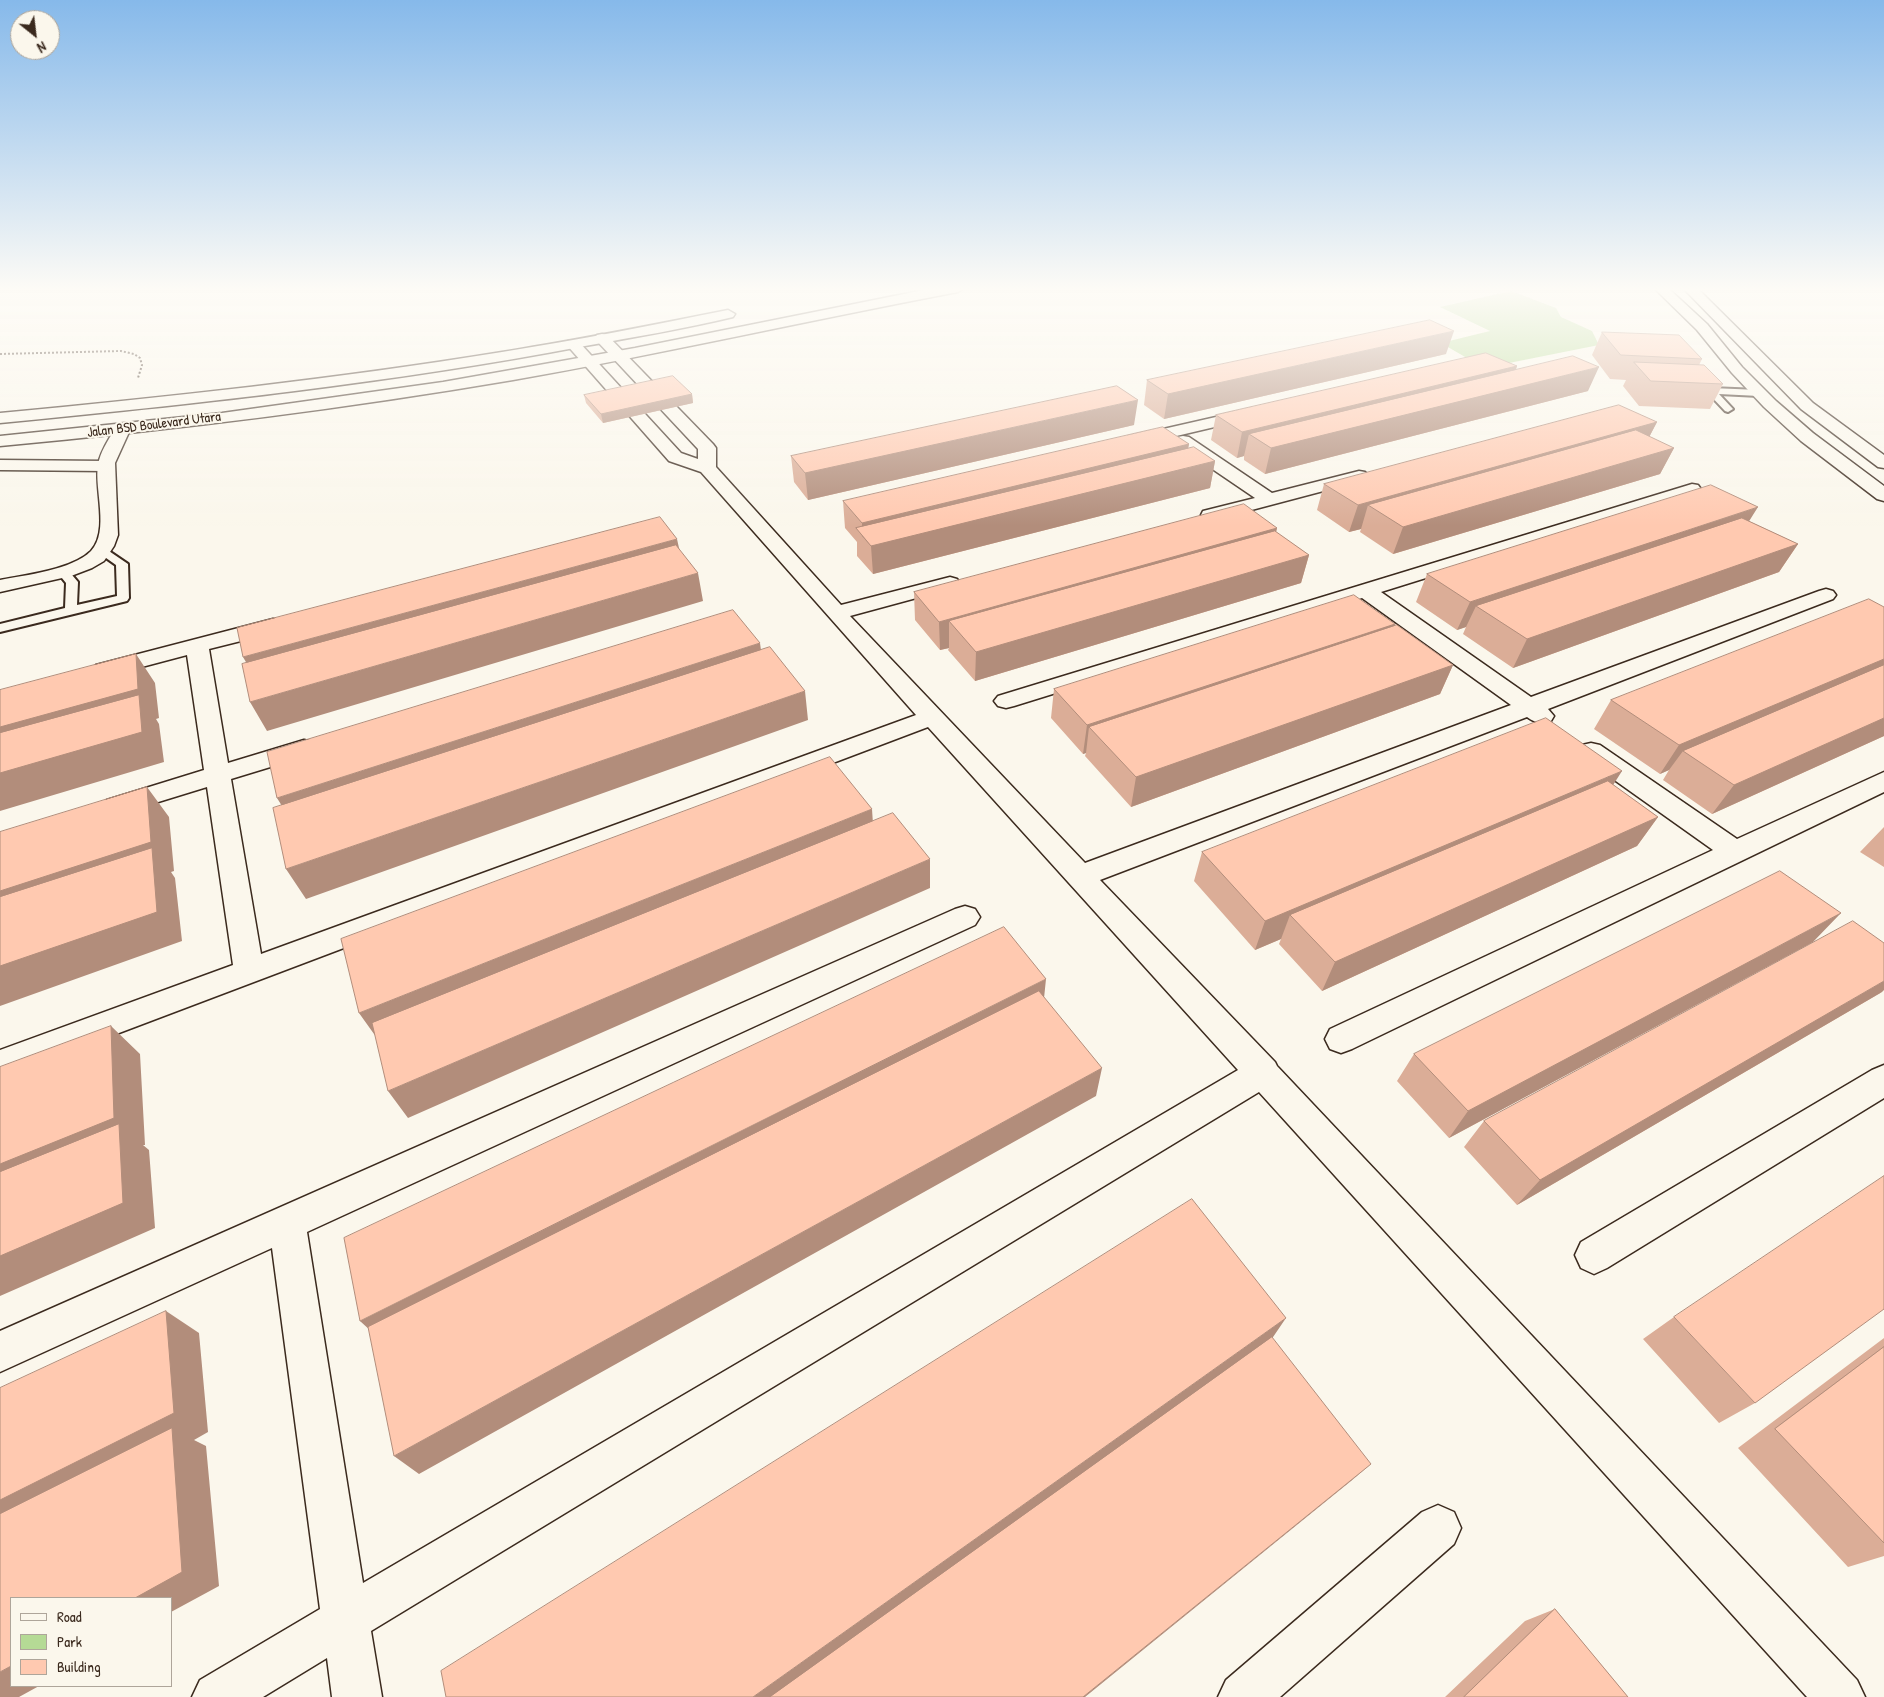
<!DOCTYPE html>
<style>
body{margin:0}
#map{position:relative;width:1884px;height:1697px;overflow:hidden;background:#fbf7ec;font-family:"Patrick Hand",sans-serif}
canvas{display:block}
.legend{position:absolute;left:10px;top:1597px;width:162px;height:90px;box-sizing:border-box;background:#fbf7ec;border:1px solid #aea59a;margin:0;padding:6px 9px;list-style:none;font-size:15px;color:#3b2a1e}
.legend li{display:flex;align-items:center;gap:10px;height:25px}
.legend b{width:25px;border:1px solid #aea59a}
.north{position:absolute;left:10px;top:10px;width:50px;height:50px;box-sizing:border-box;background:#fbf7ec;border:1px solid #aea59a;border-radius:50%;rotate:151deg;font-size:14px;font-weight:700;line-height:20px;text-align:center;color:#3b2a1e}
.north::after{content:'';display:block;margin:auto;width:18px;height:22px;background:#3b2a1e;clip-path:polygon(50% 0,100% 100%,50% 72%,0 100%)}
</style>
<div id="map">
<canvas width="1884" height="1697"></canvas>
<ul class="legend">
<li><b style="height:6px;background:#fbf7ec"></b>Road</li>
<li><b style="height:14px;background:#b5da95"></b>Park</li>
<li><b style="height:14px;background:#ffc9b0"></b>Building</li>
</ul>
<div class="north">N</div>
</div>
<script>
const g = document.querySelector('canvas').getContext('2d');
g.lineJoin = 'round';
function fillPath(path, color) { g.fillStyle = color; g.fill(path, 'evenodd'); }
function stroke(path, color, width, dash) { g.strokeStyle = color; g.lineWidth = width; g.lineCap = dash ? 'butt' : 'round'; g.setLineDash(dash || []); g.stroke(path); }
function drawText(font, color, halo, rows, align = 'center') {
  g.font = font + ' "Patrick Hand",sans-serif'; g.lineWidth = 4; g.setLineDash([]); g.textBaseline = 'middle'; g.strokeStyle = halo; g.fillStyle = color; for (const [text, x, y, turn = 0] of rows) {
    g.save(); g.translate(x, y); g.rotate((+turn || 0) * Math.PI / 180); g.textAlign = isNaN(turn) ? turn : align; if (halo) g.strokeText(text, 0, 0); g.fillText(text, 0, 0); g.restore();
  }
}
const green = new Path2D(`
 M 1511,291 L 1556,308 L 1561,317 L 1592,331 L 1599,345 L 1484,368 L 1441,343 L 1490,331 L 1440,307 Z`);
const path = new Path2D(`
 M 0,354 L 121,351 L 134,354 L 140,358 L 142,365 L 138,378`);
const lane = new Path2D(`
 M 1711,388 L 1759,390 L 1764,393 L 1759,396 L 1719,394 L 1733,409 L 1728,412 L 1725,411 L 1708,393 L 1706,391 Z
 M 103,547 L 128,564 L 129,598 L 127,601 L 0,632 L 0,624 L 65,608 L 66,583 L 57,572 L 59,569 L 67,569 L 78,582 L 77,605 L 117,596 L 116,565 L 99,553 L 97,551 L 99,549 Z`);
const street = new Path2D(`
 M 602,334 L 607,335 L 713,444 L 716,448 L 716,467 L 841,605 L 950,577 L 957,579 L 960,583 L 957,587 L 850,616 L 1085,863 L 1511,705 L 1362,598 L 1014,706 L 1006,708 L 998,706 L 994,701 L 998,696 L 1692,484 L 1698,485 L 1701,489 L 1698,493 L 1381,592 L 1531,697 L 1819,591 L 1826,589 L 1833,591 L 1836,595 L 1833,599 L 1548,709 L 1554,716 L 1551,721 C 1541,724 1535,723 1527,717 L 1100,880 L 1275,1062 L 1277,1066 L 1857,1680 L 1865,1697 L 1807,1697 L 1259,1092 L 371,1631 L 382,1697 L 332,1697 L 327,1658 L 263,1697 L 192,1697 L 200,1680 L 320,1609 L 272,1248 L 0,1372 L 0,1331 L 955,909 L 965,906 L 975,909 L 980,917 L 975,925 L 307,1232 L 363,1583 L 1238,1070 L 928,727 L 0,1078 L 0,1050 L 233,965 L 207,787 L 116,815 L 107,812 L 103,806 L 107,800 L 204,770 L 187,655 L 104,677 L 96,675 L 93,670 L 96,665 L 273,619 L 281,621 L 284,626 L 281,631 L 209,649 L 228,763 L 304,740 L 313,742 L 316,748 L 313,754 L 231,779 L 261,954 L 916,715 L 701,472 L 669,461 L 566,344 L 568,341 L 578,341 L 681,453 L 698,459 L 698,449 L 597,341 L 595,338 L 597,335 Z
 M 1251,409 L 1257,411 L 1259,414 L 1257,417 L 1134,446 L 1128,445 L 1125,441 L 1128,437 Z
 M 122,425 L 128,426 L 130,430 L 115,463 L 118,535 L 114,546 L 104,561 L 92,568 L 71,576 L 0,592 L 0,580 C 25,575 72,570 91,551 C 110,531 94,489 98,465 C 100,452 108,441 114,430 L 116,426 Z
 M 1183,436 L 1189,437 L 1272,493 L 1359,471 L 1365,472 L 1368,476 L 1365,480 L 1210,521 L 1203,519 L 1201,515 L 1203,511 L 1255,498 L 1177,445 L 1174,441 L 1177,437 Z
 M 1591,743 L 1600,745 L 1737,839 L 1884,772 L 1884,792 L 1352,1049 L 1341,1053 L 1330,1049 L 1325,1039 L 1330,1029 L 1713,850 L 1582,757 L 1579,751 L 1582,745 Z
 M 1884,1065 L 1884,1098 L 1607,1268 L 1594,1274 L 1581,1268 L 1575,1255 L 1581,1242 L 1872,1070 Z
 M 1438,1505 L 1454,1512 L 1461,1528 L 1454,1544 L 1280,1697 L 1218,1697 L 1226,1680 L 1422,1512 Z`);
const secondary = new Path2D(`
 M 934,288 L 964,288 L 958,292 C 809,320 662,354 513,380 C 343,409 172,430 0,446 L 0,436 L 222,413 L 443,382 L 635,348 Z
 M 1654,288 L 1668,288 L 1707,324 L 1742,367 L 1776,401 L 1813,433 L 1884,486 L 1884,501 L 1877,499 L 1801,441 L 1764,407 L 1732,373 L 1697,330 Z
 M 1683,288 L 1697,288 L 1813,403 L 1884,455 L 1884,468 L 1878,467 L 1801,409 Z
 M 728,310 L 735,314 L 733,317 C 684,329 634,337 585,346 C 391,383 195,404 0,423 L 0,413 C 168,397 336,379 502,352 C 578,340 653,325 728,310 Z
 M 0,460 L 105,461 L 111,462 L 114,466 L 111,470 L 105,471 L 0,470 Z`);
const wall = new Path2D(`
 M 1602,332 L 1702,359 L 1699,365 L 1723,384 L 1710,409 L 1639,406 L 1623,386 L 1626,380 L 1610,379 L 1592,355 Z
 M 1446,354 L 1164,419 L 1144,405 L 1147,380 Z
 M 1517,366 L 1516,370 L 1588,391 L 1265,474 L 1244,460 L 1244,456 L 1237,458 L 1211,440 L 1216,415 Z
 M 692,394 L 693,403 L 603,423 L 586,403 L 584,395 Z
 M 1657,422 L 1649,437 L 1674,448 L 1660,474 L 1393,554 L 1360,532 L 1361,529 L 1349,532 L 1317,510 L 1324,484 Z
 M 1134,425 L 808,500 L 794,482 L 791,456 Z
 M 1189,444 L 1188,448 L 1215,461 L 1210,488 L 873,574 L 857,556 L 857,542 L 845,528 L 843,501 Z
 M 1749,521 L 1798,544 L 1779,572 L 1513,668 L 1463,634 L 1466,627 L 1457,630 L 1416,602 L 1427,574 Z
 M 1277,528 L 1276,532 L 1309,555 L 1301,583 L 975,681 L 948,650 L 949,648 L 940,650 L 915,620 L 914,592 Z
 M 1884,607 L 1884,736 L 1712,814 L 1663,780 L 1669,770 L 1660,774 L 1594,729 L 1611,700 Z
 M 1395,624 L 1394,626 L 1453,665 L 1440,694 L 1131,807 L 1085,756 L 1086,753 L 1083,754 L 1051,718 L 1054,689 Z
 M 1613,785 L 1658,817 L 1637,846 L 1322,991 L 1279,944 L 1281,939 L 1255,950 L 1194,881 L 1202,852 Z
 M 1884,827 L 1884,867 L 1860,852 Z
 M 1813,942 L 1449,1138 L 1397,1081 L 1414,1054 Z
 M 1882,992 L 1517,1205 L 1464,1147 L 1484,1121 Z
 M 1674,1317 L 1755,1403 L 1719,1423 L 1643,1339 Z
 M 1884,1338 L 1884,1556 L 1848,1567 L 1738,1448 Z
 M 1555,1609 L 1628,1697 L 1445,1697 L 1525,1621 Z`);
const shadedWall = new Path2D(`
 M 1454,331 L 1446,354 L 1164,419 L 1168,394 Z
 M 1517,366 L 1508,389 L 1599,367 L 1588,391 L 1265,474 L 1271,448 L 1249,434 L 1244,456 L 1237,458 L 1242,432 Z
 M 692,394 L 693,403 L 603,423 L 601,414 Z
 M 1138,400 L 1134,425 L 808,500 L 805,473 Z
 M 1657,422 L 1644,447 L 1368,505 L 1361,529 L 1349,532 L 1358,505 Z
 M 1189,444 L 1184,469 L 1215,461 L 1210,488 L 873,574 L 871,546 L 862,536 L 862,523 Z
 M 1674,448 L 1660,474 L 1393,554 L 1403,527 Z
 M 1758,507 L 1741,534 L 1476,606 L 1466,627 L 1457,630 L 1470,602 Z
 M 1277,528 L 1270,555 L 949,621 L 949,648 L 940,650 L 939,622 Z
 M 677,539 L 683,566 L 260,686 L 243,657 Z
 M 1798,544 L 1779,572 L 1513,668 L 1527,639 Z
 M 1309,555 L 1301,583 L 975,681 L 976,652 Z
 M 698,573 L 703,601 L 267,731 L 250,702 Z
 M 1395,624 L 1384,652 L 1089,727 L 1086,753 L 1083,754 L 1087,725 Z
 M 760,643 L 764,672 L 295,827 L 277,798 Z
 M 136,654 L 155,683 L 159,718 L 156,719 L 159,724 L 164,762 L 0,811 L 0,727 Z
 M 1884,659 L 1884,678 L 1683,751 L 1669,770 L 1660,774 L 1679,745 Z
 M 1453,665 L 1440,694 L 1131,807 L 1136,777 Z
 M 805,691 L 808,720 L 306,899 L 286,869 Z
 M 1884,718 L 1884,736 L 1712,814 L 1734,785 Z
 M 1622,771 L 1603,801 L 1290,915 L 1281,939 L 1255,950 L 1265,921 Z
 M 147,787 L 169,817 L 174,871 L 171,872 L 175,878 L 182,941 L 0,1006 L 0,891 Z
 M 872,809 L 874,839 L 379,1041 L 359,1013 Z
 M 1658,817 L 1637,846 L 1322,991 L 1335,962 Z
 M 930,859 L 930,888 L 408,1118 L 388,1091 Z
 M 1841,913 L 1813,942 L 1449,1138 L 1468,1111 Z
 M 1046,979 L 1043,1008 L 384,1343 L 360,1321 Z
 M 1884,981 L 1884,990 L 1882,992 L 1517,1205 L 1540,1180 Z
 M 111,1026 L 140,1054 L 145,1145 L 143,1145 L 149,1150 L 155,1228 L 0,1296 L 0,1164 Z
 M 1102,1068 L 1096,1096 L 419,1474 L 394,1456 Z
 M 166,1311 L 199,1333 L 208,1432 L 194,1440 L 206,1446 L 219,1586 L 171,1612 L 171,1598 L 135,1598 L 0,1539 L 0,1500 Z
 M 1286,1318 L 1271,1340 L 773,1697 L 753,1697 Z
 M 1371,1464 L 1351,1481 L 1085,1697 L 1083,1697 Z
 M 11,1666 L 11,1686 L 39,1686 L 19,1697 L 0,1697 L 0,1672 Z`);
const building = new Path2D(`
 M 1430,320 L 1454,331 L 1168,394 L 1147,380 Z
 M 1602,332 L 1679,335 L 1702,359 L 1621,355 Z
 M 1486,353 L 1517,366 L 1242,432 L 1216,415 Z
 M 1573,356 L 1599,367 L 1271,448 L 1249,434 Z
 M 1634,362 L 1704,365 L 1723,384 L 1651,381 Z
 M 673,376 L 692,394 L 601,414 L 584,395 Z
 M 1117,386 L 1138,400 L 805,473 L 791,456 Z
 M 1619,405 L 1657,422 L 1358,505 L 1324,484 Z
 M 1163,427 L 1189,444 L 862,523 L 843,501 Z
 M 1636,430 L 1674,448 L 1403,527 L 1368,505 Z
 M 1194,447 L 1215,461 L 871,546 L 856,528 Z
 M 1711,485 L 1758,507 L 1470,602 L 1427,574 Z
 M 1244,504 L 1277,528 L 939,622 L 914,592 Z
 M 660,517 L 677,539 L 243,657 L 237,628 Z
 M 1742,518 L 1798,544 L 1527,639 L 1476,606 Z
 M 1275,531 L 1309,555 L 976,652 L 949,621 Z
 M 676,545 L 698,573 L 250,702 L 242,664 Z
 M 1354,595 L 1395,624 L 1087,725 L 1054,689 Z
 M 1869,599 L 1884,607 L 1884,659 L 1679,745 L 1611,700 Z
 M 733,610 L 760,643 L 277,798 L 267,752 Z
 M 1397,625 L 1453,665 L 1136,777 L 1089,727 Z
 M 770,647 L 805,691 L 286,869 L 273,808 Z
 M 136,654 L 138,689 L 0,727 L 0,690 Z
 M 1884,665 L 1884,718 L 1734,785 L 1683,751 Z
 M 139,695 L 142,732 L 0,773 L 0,733 Z
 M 1546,718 L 1622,771 L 1265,921 L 1202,852 Z
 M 830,757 L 872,809 L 359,1013 L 341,939 Z
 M 1608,781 L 1658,817 L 1335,962 L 1290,915 Z
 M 147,787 L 151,842 L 0,891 L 0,832 Z
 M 893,813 L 930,859 L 388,1091 L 372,1023 Z
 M 152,848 L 157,912 L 0,966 L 0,897 Z
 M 1780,871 L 1841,913 L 1468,1111 L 1414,1054 Z
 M 1853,921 L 1884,943 L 1884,981 L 1540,1180 L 1484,1121 Z
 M 1004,927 L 1046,979 L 360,1321 L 344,1238 Z
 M 1039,991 L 1102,1068 L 394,1456 L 368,1327 Z
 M 111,1026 L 114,1118 L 0,1164 L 0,1067 Z
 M 119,1124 L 123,1203 L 0,1256 L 0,1172 Z
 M 1884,1176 L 1884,1309 L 1755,1403 L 1674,1317 Z
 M 1192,1199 L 1286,1318 L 753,1697 L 446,1697 L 441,1671 Z
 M 166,1311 L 174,1413 L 0,1500 L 0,1388 Z
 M 1272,1337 L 1371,1464 L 1083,1697 L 770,1697 Z
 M 1884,1347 L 1884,1543 L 1775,1429 Z
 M 172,1428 L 182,1572 L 135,1598 L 11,1598 L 11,1666 L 0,1672 L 0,1514 Z
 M 1555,1609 L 1628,1697 L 1464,1697 Z`);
const farStreetnames = [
 ["Jalan BSD Boulevard Utara",154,425,-7]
];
fillPath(green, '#b5da95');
stroke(lane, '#3b2a1e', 4);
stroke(street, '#3b2a1e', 3);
stroke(secondary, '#3b2a1e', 3);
stroke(path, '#3b2a1e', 2, [2, 2]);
fillPath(lane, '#fbf7ec');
fillPath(street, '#fbf7ec');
fillPath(secondary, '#fbf7ec');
fillPath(wall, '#dbad97');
fillPath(shadedWall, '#b28d7b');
fillPath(building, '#ffc9b0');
stroke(building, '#b28d7b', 1);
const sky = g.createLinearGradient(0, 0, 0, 526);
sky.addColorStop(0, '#86b9ea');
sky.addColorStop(0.55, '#fdfbf6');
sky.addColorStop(1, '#fdfbf600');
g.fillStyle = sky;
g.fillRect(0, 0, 1884, 526);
drawText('14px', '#3b2a1e', '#fbf7ec', farStreetnames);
</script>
